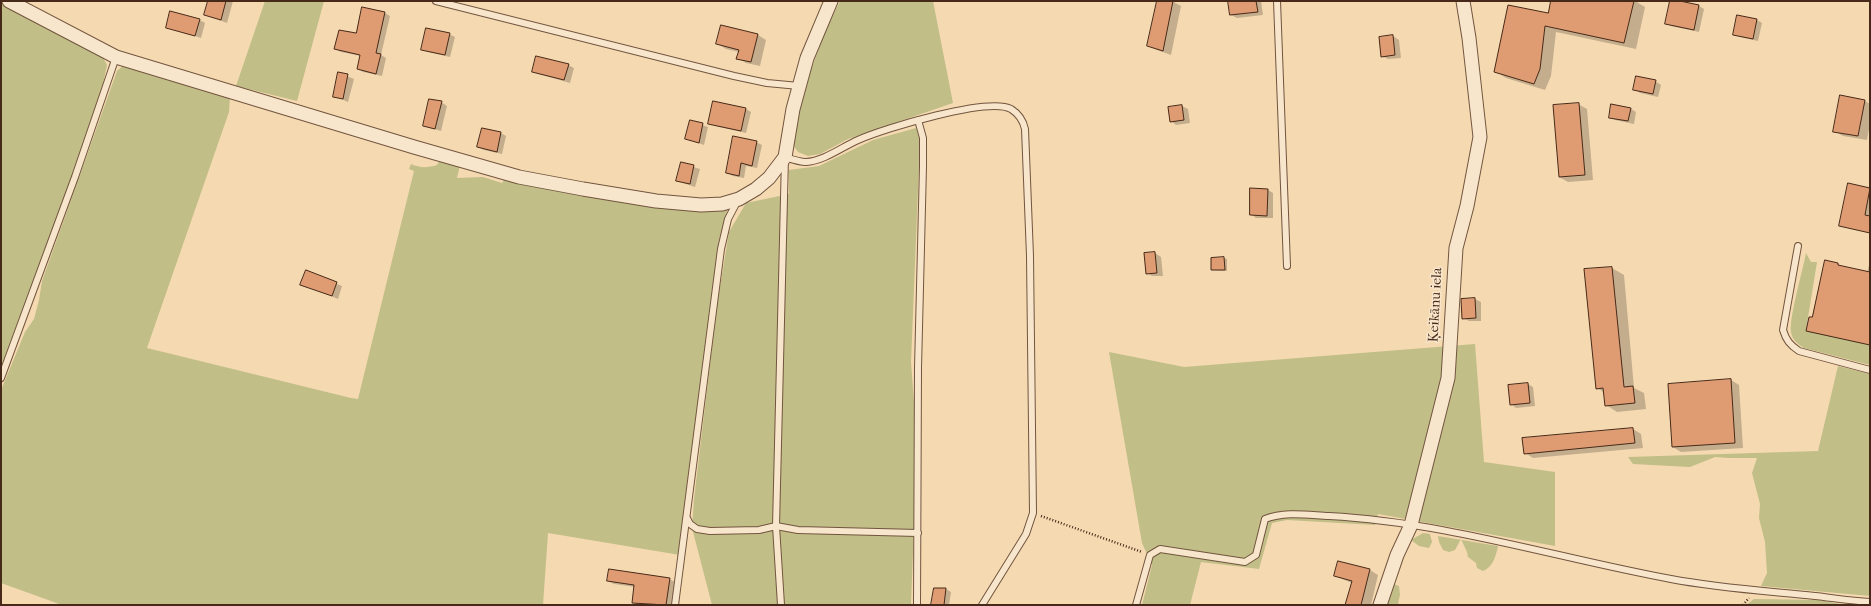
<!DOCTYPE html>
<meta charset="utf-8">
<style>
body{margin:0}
#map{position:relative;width:1871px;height:606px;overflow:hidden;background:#f5d9b1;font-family:"IM FELL French Canon",serif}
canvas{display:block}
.frame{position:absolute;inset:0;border:2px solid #462918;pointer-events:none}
</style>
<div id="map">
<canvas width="1871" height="606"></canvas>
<div class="frame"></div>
</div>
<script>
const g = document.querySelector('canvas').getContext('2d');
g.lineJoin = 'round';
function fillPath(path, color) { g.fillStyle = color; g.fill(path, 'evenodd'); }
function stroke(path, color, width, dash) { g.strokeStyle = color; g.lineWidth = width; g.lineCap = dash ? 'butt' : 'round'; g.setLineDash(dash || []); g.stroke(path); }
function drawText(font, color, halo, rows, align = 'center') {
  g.font = font + ' "IM FELL French Canon",serif'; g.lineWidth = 3; g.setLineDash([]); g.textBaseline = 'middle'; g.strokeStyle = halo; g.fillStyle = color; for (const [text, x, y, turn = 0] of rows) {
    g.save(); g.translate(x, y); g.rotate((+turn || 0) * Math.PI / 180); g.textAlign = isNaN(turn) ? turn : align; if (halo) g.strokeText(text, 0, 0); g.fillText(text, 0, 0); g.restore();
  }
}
const green = new Path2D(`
 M 1,1 L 87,45 L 101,54 L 107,65 L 103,84 L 70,182 L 1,370 Z
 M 265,1 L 324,1 L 297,101 L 236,86 Z
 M 840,1 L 933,1 L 953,103 L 848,139 L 820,154 L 808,156 L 798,152 L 793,145 L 802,93 L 827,28 Z
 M 124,65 L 230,97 L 229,112 L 147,348 L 351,398 L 358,399 L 414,171 L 409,169 L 411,164 C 420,168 427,168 437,165 L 440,160 L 460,165 L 457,178 L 483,177 L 502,183 L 505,178 L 728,209 L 719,240 L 713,285 L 701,394 L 684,508 L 680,555 L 548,533 L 543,605 L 62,605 L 1,583 L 1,390 L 25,332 L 34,319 L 39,300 L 42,281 L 117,71 Z
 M 916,128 L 920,141 L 911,362 L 917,443 L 911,605 L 712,605 L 692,528 L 694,499 L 717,305 L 729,232 L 746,203 L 789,194 L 789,170 L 819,166 L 873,140 Z
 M 1806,253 L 1811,262 L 1817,262 L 1806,330 L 1870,345 L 1870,365 L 1804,348 C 1798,344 1792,340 1791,332 C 1789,317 1803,270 1806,253 Z
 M 1475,344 L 1484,462 L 1555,472 L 1555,546 L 1378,514 L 1375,525 L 1287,520 L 1272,523 L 1259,569 L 1201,562 L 1190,605 L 1142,605 L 1152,565 L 1142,543 L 1109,352 L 1184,367 Z
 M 1838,366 L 1870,374 L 1870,596 L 1761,586 L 1767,573 L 1765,542 L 1759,518 L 1760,504 L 1752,473 L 1757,458 L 1729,458 L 1715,457 L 1690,467 L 1633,464 L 1628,457 L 1818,451 Z
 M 1423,533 L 1430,534 L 1432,542 L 1429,548 L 1419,546 L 1411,540 Z
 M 1438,536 L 1498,546 C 1496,556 1493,567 1483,571 L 1477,568 L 1476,563 L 1468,557 L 1467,552 L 1461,539 L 1455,550 L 1449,552 L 1443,550 L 1439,542 Z
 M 1391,583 L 1399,586 L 1400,595 L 1398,603 L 1400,605 L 1385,605 Z
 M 1754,599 L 1819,600 L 1846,605 L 1746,605 Z`);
const shadow = new Path2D(`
 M 209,1 L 233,1 L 227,23 L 205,15 Z
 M 1158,1 L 1172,1 L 1181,6 L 1171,55 L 1157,50 L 1148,45 Z
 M 1229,1 L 1261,1 L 1263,15 L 1237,18 L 1231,15 Z
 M 1552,1 L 1635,1 L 1645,7 L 1636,49 L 1556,32 L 1551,76 L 1545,90 L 1506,78 L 1495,71 L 1549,14 Z
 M 1671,1 L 1699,6 L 1704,9 L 1699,32 L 1671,26 L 1666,23 Z
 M 171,12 L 200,20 L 205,23 L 201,38 L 167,27 Z
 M 385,13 L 390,16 L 381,55 L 386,58 L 382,76 L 363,72 L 358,68 L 361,56 L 341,52 L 335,49 Z
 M 1757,20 L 1762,23 L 1758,41 L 1740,37 L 1734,34 Z
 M 449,34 L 455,37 L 450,57 L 428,52 L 423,49 Z
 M 758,35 L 766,40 L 760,66 L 746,63 L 738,58 L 739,52 L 726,49 L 718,44 Z
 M 1393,36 L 1399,40 L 1401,58 L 1388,59 L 1382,56 Z
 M 568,65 L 574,68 L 570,83 L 539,74 L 533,71 Z
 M 339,73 L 354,79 L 348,102 L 334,96 Z
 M 1655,81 L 1661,85 L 1658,97 L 1640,93 L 1634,89 Z
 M 1841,97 L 1865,101 L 1870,104 L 1870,124 L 1867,140 L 1843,136 L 1834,131 Z
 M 441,102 L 447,106 L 441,131 L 424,126 Z
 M 1578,104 L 1587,109 L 1593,180 L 1568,182 L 1559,177 Z
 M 1182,106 L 1188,109 L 1190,123 L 1176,125 L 1171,121 Z
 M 746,109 L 751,112 L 746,133 L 715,126 L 709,123 Z
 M 1631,109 L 1636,112 L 1634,124 L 1615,120 L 1610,117 Z
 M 690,121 L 708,127 L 704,145 L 686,139 Z
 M 501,133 L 506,136 L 502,154 L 484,150 L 478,147 Z
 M 756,142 L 762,145 L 757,168 L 746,166 L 744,178 L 733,176 L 727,173 Z
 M 681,163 L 700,169 L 695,187 L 677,181 Z
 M 1849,184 L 1870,189 L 1870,233 L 1840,226 Z
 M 1268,190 L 1273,193 L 1273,218 L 1256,218 L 1251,214 Z
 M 1155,253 L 1161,257 L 1163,276 L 1152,276 L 1147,273 L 1145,254 Z
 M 1224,258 L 1227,259 L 1227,271 L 1212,270 L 1212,259 Z
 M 1826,261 L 1838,264 L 1841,266 L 1867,273 L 1870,261 L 1870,345 L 1810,332 Z
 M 1612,268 L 1624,275 L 1634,388 L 1644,393 L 1646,409 L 1617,412 L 1606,405 L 1605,393 L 1597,388 L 1585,270 Z
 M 306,272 L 342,286 L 338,299 L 302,284 Z
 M 1475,299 L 1481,302 L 1481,321 L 1469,321 L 1463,318 L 1462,300 Z
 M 1731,380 L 1739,385 L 1743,448 L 1681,452 L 1673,447 Z
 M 1528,384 L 1533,387 L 1535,406 L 1516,408 L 1511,404 Z
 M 1633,429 L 1641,434 L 1643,448 L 1533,458 L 1525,453 Z
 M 1339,562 L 1370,570 L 1378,575 L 1371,605 L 1347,605 L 1352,583 L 1335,576 Z
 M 669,579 L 675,582 L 672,600 L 675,602 L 674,605 L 637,605 L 633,602 L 635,587 L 614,584 L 608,581 Z
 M 946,589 L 951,592 L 949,605 L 932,605 Z`);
const building = new Path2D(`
 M 208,1 L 226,1 L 221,20 L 204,15 Z
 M 1157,1 L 1173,1 L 1163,51 L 1147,46 Z
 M 1228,1 L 1256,1 L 1258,12 L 1230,15 Z
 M 1551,1 L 1634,1 L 1624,43 L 1545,26 L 1540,69 L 1534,84 L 1494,72 L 1508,5 L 1548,13 Z
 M 1670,1 L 1680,1 L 1699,5 L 1694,30 L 1665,24 Z
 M 362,7 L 385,12 L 376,53 L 381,54 L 376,74 L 357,69 L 360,55 L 334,49 L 339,30 L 356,33 Z
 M 170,11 L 200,19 L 195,36 L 166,28 Z
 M 1737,15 L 1757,19 L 1753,39 L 1733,35 Z
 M 721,25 L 758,34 L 751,62 L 736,59 L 739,50 L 716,44 Z
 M 426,28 L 450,33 L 445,55 L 421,50 Z
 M 1393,35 L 1395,55 L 1381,57 L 1379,37 Z
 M 536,56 L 569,64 L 564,80 L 532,72 Z
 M 338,72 L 348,74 L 343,99 L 333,97 Z
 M 1636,76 L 1656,80 L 1653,94 L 1633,90 Z
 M 1840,95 L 1865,100 L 1858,136 L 1833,132 Z
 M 429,99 L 442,101 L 435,129 L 423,126 Z
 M 713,101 L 746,108 L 741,131 L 708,124 Z
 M 1579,103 L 1585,175 L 1559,177 L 1553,105 Z
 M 1611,104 L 1631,108 L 1628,121 L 1609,118 Z
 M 1182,105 L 1184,120 L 1170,122 L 1168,107 Z
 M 690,120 L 703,123 L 699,143 L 685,139 Z
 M 482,128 L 501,132 L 497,152 L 477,147 Z
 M 733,136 L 757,141 L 752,166 L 741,163 L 739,176 L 726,173 Z
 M 681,162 L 694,165 L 690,184 L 676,181 Z
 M 1848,183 L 1870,188 L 1865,215 L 1870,216 L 1870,233 L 1839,226 Z
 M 1250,188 L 1268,189 L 1267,216 L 1250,215 Z
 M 1155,252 L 1157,273 L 1146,274 L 1144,253 Z
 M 1224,257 L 1225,270 L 1211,270 L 1211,258 Z
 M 1825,260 L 1838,263 L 1838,265 L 1870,272 L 1870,345 L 1806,331 L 1809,317 L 1812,317 Z
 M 1612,267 L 1624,387 L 1633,386 L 1635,403 L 1605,406 L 1603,388 L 1596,389 L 1584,269 Z
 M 306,270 L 337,282 L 332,296 L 300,285 Z
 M 1475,298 L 1476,318 L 1462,319 L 1461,299 Z
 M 1731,379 L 1735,443 L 1672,447 L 1668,384 Z
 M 1528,383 L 1530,403 L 1510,405 L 1508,385 Z
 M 1633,428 L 1635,443 L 1524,454 L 1522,438 Z
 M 1338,561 L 1370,569 L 1361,605 L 1345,605 L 1352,581 L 1334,576 Z
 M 609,569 L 670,578 L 666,605 L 632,603 L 634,585 L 607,581 Z
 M 934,588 L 946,588 L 944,605 L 931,605 Z`);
const path = new Path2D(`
 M 1041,516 L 1142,552
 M 1743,605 L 1749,598`);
const service = new Path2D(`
 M 436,1 L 734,76 L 767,83 L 799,86
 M 1277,1 L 1287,266
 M 1798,246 L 1783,330 C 1786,340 1790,345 1799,351 L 1870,370
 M 1,378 L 75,177 L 116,57
 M 687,518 L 690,524 L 697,529 L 710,531 L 759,530 L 776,526 L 798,530 L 918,533
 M 675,605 L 721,249 L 728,219 L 738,200
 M 781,605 L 776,526 L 785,157 C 791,159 799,162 806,162 C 824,161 842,147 858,140 C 885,128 988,97 1011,109 C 1019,114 1023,120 1025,129 L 1030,256 L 1033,513 L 1026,534 L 982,605
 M 917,605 L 918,368 L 923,166 L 923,138 L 918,120
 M 1136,605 L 1150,555 L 1160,549 L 1245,562 L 1256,555 L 1265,519 C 1285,511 1308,515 1329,516 C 1445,522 1557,558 1671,579 C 1718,588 1767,591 1815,596 C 1833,598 1852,601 1870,602`);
const minor = new Path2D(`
 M 9,1 L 116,57 L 414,147 L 519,177 L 583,189 L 656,201 L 701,205 L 722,204 L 739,199 L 756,189 L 769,178 L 785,157 L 793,109 L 807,58 L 831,1
 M 1380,605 L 1397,555 L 1411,525 L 1448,378 L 1456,248 L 1467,206 L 1480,137 L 1469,38 L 1463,1`);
const streetNames = [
 ["Ķeikānu iela",1436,305,-87]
];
fillPath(green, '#c1be88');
fillPath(shadow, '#0003');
fillPath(building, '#df9b71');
stroke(building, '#462918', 1);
stroke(service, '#72553e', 8);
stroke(minor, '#72553e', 15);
stroke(path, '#462918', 2.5, [1, 2]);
stroke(service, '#f8e6cc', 6);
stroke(minor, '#f8e6cc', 13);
drawText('14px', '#462918', '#f8e6cc', streetNames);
</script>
